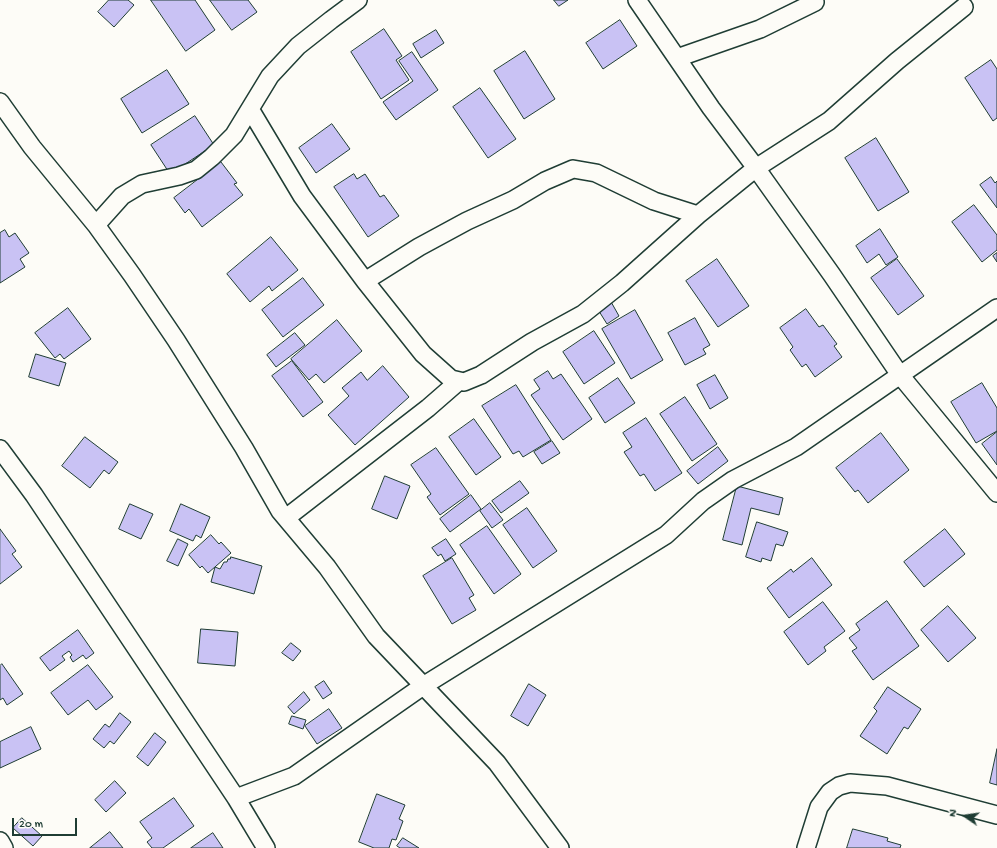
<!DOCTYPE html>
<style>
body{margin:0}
#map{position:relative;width:997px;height:848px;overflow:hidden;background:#fdfcf7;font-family:"Gochi Hand",sans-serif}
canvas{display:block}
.north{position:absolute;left:945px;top:796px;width:40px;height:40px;-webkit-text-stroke:3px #fdfcf7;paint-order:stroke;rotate:283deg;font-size:11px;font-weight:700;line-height:16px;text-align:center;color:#1f3d34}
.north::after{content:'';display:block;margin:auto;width:14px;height:18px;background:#1f3d34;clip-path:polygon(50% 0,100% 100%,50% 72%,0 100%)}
.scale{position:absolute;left:12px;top:818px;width:65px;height:18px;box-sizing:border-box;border:2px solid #1f3d34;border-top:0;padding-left:5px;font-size:12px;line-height:14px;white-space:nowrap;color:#1f3d34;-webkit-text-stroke:3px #fdfcf7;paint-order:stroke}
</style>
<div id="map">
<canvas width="997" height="848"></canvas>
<div class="north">N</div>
<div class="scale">20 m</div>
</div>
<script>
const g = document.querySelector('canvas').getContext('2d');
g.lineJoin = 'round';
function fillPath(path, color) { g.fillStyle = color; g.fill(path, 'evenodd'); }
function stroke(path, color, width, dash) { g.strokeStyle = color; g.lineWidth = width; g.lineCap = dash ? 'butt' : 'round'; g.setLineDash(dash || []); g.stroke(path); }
const building = new Path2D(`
 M 109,0 L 128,0 L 134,5 L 114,27 L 98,12 Z
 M 151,0 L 195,0 L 215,30 L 186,51 Z
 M 210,0 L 248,0 L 257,12 L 232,30 Z
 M 554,0 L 568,0 L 559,6 Z
 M 620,20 L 637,46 L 603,69 L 586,43 Z
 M 384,29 L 402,56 L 396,60 L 409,80 L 381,99 L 351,52 Z
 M 436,30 L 444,43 L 421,58 L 413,44 Z
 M 525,51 L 555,99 L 524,119 L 494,71 Z
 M 412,52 L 438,90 L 396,120 L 383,102 L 413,81 L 399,61 Z
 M 991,60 L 997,69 L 997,118 L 993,121 L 965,78 Z
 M 167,70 L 189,104 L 142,133 L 121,99 Z
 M 480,88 L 516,139 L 488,158 L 453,107 Z
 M 195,116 L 214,145 L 170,174 L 151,145 Z
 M 332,124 L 350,149 L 316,173 L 299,148 Z
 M 876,138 L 909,192 L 878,211 L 845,158 Z
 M 221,162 L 237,183 L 234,184 L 243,195 L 202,227 L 189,209 L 185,213 L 174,198 Z
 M 354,174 L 357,179 L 365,174 L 380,197 L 384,195 L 399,216 L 368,237 L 334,187 Z
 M 991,177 L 995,183 L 997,181 L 997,208 L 980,185 Z
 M 974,205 L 997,235 L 997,250 L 982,262 L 952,222 Z
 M 880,229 L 898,257 L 886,265 L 879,254 L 867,263 L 856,246 Z
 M 5,230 L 9,237 L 15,233 L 29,253 L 20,259 L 25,267 L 0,283 L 0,233 Z
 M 271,237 L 298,270 L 272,291 L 269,286 L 250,302 L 227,274 Z
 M 997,253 L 997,262 L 993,256 Z
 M 717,259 L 749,306 L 718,327 L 686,281 Z
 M 897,259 L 924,296 L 898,315 L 871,278 Z
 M 303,278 L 324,305 L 283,337 L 262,310 Z
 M 610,300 L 619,316 L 607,324 L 597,308 Z
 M 68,308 L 91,339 L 64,359 L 60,354 L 55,358 L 35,333 Z
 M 806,309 L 819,327 L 823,325 L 837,344 L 834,346 L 842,357 L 815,377 L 806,364 L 802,367 L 790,350 L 793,347 L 780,328 Z
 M 635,310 L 663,360 L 631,379 L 602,329 Z
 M 695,318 L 710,345 L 703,349 L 706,354 L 685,365 L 668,333 Z
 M 337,320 L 362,351 L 324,383 L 316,374 L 309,380 L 291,359 Z
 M 594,331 L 615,363 L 584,384 L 563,352 Z
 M 295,333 L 305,345 L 276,367 L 267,355 Z
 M 36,354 L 66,363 L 59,386 L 29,377 Z
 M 292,361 L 323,402 L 303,417 L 272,376 Z
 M 383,366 L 409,397 L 355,445 L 328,415 L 349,396 L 342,388 L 361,372 L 367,380 Z
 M 548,371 L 553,379 L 561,374 L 592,419 L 563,440 L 531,395 L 540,389 L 534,380 Z
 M 715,375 L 728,398 L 710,409 L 697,385 Z
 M 618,378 L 635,403 L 605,423 L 589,398 Z
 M 982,383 L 997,408 L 997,431 L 976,443 L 951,402 Z
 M 516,385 L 551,440 L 523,457 L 519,451 L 513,454 L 482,406 Z
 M 685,397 L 717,444 L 692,461 L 660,414 Z
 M 646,418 L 682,473 L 655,491 L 644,474 L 640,476 L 624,452 L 632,447 L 623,433 Z
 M 474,419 L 501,457 L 476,475 L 449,437 Z
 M 997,432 L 997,465 L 982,444 Z
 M 881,433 L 909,470 L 868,503 L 858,490 L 855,492 L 836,468 Z
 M 85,437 L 118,462 L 109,474 L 104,470 L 90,488 L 62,466 Z
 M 552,441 L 560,453 L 542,464 L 534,452 Z
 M 718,447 L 728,461 L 698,484 L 687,471 Z
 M 436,448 L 469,494 L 440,515 L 427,497 L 431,494 L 411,465 Z
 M 385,476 L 410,486 L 397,519 L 372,509 Z
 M 520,481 L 529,493 L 501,513 L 492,501 Z
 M 737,486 L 783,498 L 779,515 L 751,508 L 742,545 L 723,540 Z
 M 471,495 L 481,509 L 450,532 L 440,519 Z
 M 490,503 L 503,520 L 492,528 L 480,511 Z
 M 130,504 L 153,514 L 141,539 L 119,529 Z
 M 181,504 L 210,517 L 201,538 L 196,535 L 193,541 L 170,531 Z
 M 527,508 L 557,551 L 533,568 L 503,525 Z
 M 757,522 L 788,532 L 783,546 L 776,544 L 771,561 L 762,558 L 761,562 L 746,557 Z
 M 487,526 L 521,574 L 494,594 L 460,545 Z
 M 0,529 L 16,551 L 12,554 L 22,567 L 0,584 Z
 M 945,529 L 965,554 L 924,587 L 904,562 Z
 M 211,535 L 219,544 L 221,542 L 231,553 L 208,573 L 202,566 L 200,568 L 189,555 Z
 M 178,539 L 188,544 L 178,566 L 167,561 Z
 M 446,539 L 456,554 L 445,561 L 441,554 L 438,556 L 432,548 Z
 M 231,557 L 262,566 L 254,594 L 211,582 L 215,567 L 220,569 L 224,562 L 227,562 L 228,559 L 230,559 Z
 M 452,558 L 474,595 L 469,598 L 476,610 L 452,624 L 423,576 Z
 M 812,558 L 832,585 L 789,618 L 767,588 L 791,569 L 793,572 Z
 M 887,601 L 919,646 L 873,680 L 852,651 L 857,648 L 849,638 L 860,630 L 856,624 Z
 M 823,602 L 845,631 L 824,647 L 826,651 L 808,665 L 784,632 Z
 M 948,606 L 976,638 L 948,662 L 921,630 Z
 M 201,629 L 238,632 L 235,666 L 198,663 Z
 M 78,630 L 94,653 L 86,659 L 83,655 L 73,662 L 70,657 L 72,655 L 69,651 L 62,656 L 65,660 L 50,671 L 40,658 Z
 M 291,643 L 301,651 L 293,661 L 282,653 Z
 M 2,664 L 23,694 L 7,705 L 3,698 L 0,700 L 0,666 Z
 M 88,665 L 113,697 L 96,710 L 88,700 L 68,715 L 51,693 Z
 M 324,681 L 332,693 L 323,699 L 315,687 Z
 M 529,684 L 546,695 L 528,726 L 511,716 Z
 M 888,687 L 921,709 L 908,729 L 904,727 L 887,754 L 860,736 L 877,711 L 874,708 Z
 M 304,692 L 310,700 L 294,714 L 288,707 Z
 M 329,709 L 342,728 L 317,744 L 305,726 Z
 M 120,713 L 131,722 L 114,744 L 110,741 L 104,748 L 93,739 L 105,724 L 109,727 Z
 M 292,716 L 306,720 L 303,729 L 289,724 Z
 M 31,727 L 41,749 L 0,768 L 0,742 Z
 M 155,733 L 166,742 L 148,766 L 137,757 Z
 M 997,749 L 997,785 L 990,783 Z
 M 115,781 L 126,793 L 106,812 L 95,800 Z
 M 377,794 L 405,805 L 399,819 L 403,821 L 396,840 L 392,839 L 389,848 L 374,848 L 359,842 Z
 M 174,798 L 194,826 L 163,848 L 152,848 L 147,842 L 152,838 L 140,822 Z
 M 22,818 L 42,836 L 33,846 L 13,828 Z
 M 853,829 L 888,838 L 887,841 L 901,845 L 900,848 L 847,848 Z
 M 110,832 L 123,848 L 90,848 Z
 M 213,833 L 223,848 L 191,848 Z
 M 403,838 L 419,848 L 400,848 L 397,846 Z`);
const minor = new Path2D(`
 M 637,0 L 711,108 L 756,168 L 832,275 L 900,375 L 997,493
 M 677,58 L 760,29 L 815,2
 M 0,102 L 32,147 L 96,225 L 132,275 L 176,340 L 244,448 L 280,511 L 327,567 L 376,636 L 497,763 L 560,848
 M 250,109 L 302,196 L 365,281 L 423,354 L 451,379 L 464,382 L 481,375 L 532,342 L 583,314 L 622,283 L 698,215 L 756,168 L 829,121 L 897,61 L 964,7
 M 96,225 L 122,196 L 142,184 L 179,176 L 196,170 L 212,157 L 234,135 L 270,76 L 298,46 L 331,20 L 358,0
 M 365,281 L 419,247 L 467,221 L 513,200 L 545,181 L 573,169 L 596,173 L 654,201 L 698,215
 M 0,449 L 34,495 L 236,798 L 266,848
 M 286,518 L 428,408 L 459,381
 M 236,798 L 294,776 L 423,686 L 666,535 L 703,501 L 733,480 L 796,447 L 997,308
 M 0,841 L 4,848
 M 806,848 L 819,807 L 830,792 L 839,786 L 850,783 L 887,786 L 997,815`);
fillPath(building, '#c9c2f4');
stroke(building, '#1f3d34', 1);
stroke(minor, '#1f3d34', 20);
stroke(minor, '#fdfcf7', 17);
</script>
